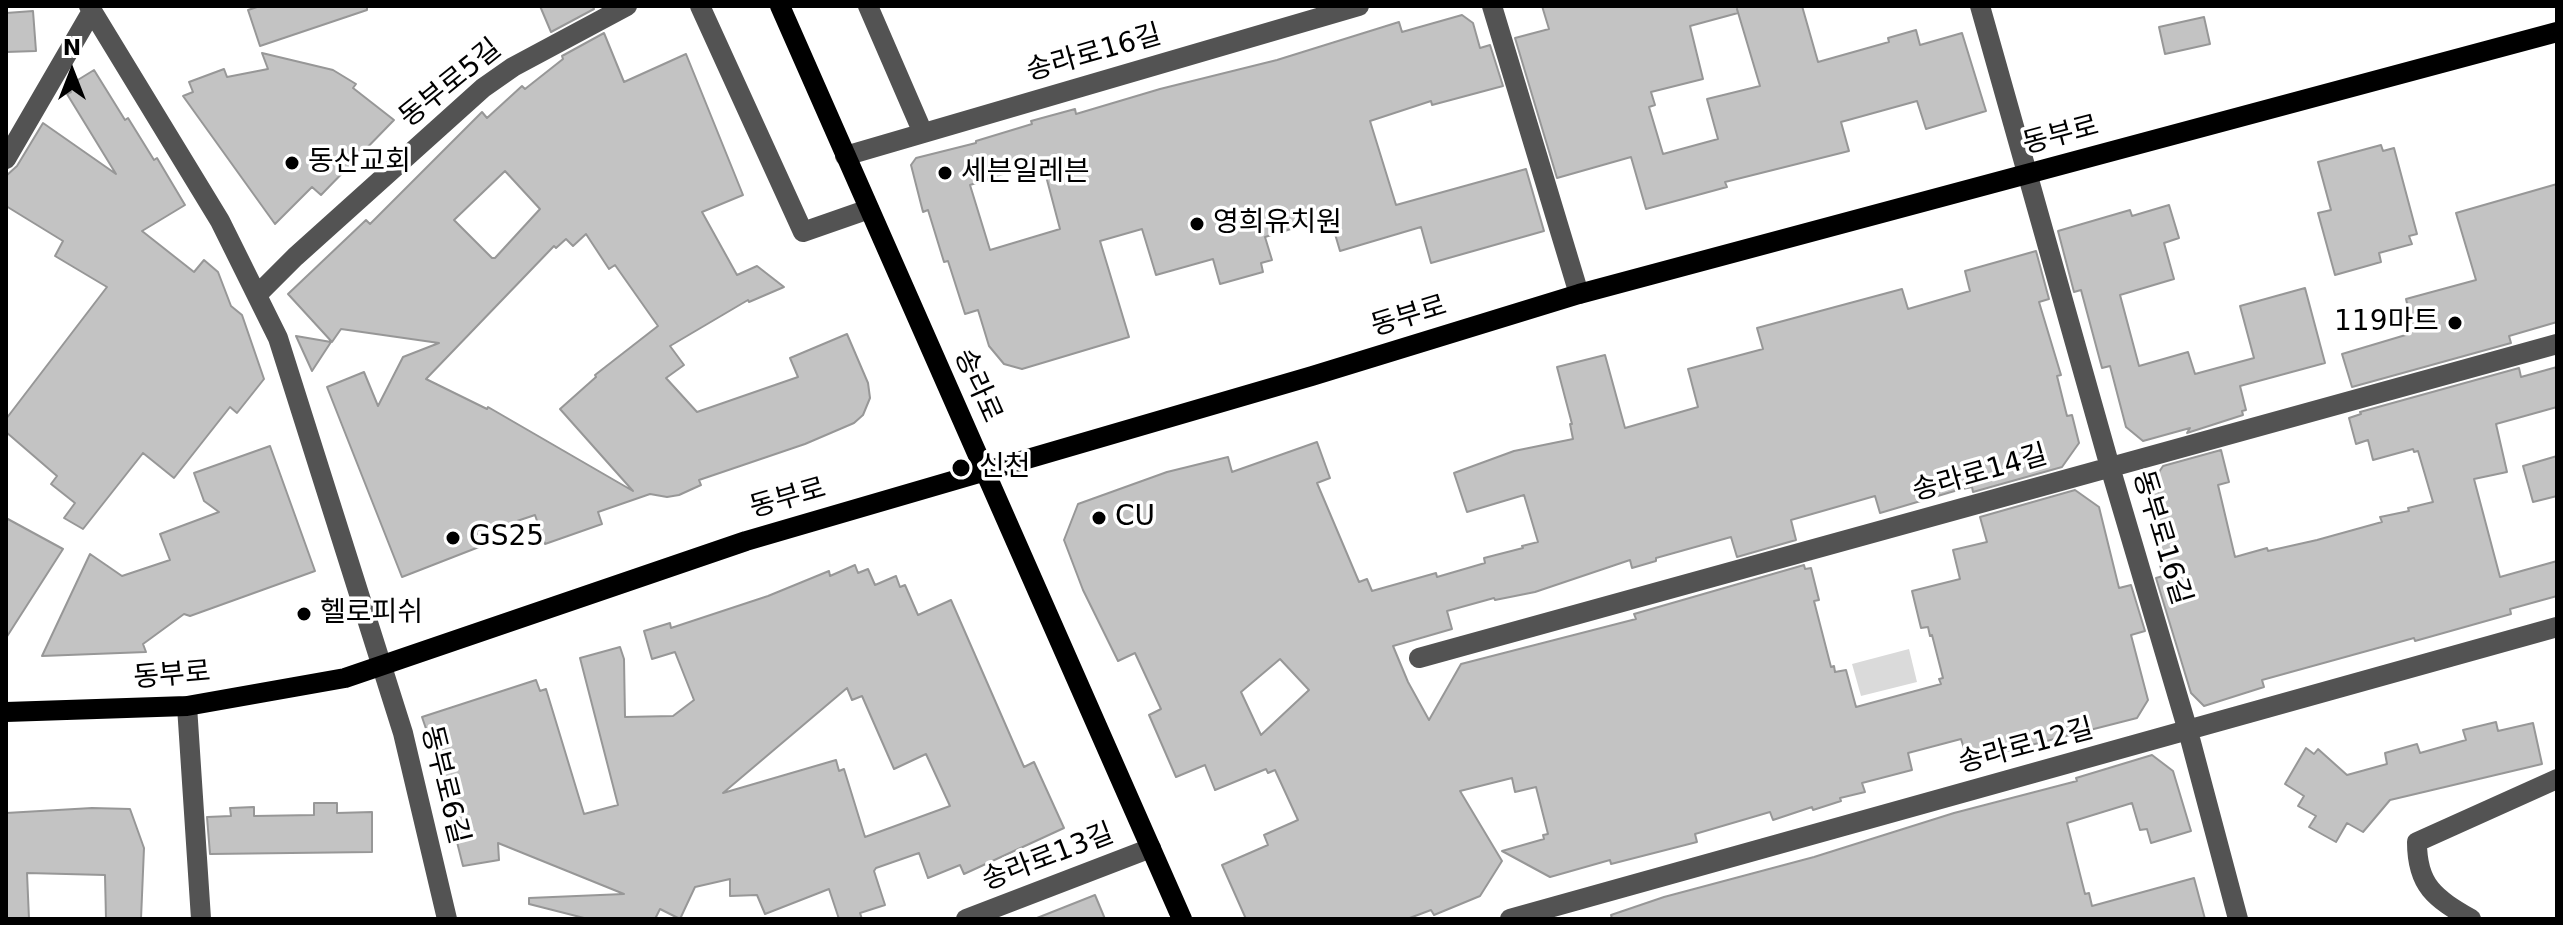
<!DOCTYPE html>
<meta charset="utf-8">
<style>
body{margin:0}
#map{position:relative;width:2563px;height:925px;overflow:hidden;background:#fff;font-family:"DejaVu Sans",sans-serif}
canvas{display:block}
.frame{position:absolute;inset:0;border:8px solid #000;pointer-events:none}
.north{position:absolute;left:32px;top:32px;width:80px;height:80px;-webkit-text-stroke:6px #fff;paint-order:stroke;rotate:0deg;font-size:22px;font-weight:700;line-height:32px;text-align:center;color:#000}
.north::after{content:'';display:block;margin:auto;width:28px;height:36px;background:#000;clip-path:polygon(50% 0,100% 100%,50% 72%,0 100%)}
</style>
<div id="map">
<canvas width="2563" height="925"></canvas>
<div class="frame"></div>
<div class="north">N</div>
</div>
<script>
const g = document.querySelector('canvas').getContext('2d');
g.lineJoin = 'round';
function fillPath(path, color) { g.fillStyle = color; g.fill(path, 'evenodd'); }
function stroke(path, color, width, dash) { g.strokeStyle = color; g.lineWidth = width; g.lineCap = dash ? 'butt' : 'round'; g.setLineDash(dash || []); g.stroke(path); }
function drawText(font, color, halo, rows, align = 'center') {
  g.font = font + ' "DejaVu Sans","Noto Sans KR",sans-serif'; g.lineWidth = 7; g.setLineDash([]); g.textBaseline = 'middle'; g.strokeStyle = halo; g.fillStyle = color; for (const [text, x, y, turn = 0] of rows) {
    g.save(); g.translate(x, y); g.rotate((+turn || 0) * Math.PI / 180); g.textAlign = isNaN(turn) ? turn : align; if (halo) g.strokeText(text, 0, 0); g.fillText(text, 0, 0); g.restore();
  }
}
const green = new Path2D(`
 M 1909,649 L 1917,682 L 1861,696 L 1852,664 Z`);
const building = new Path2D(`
 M 260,6 L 367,6 L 367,10 L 260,46 L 248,10 Z
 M 540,6 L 593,6 L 594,9 L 551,32 Z
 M 1542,6 L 1802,6 L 1818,62 L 1889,42 L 1888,38 L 1916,30 L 1920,45 L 1962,33 L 1986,111 L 1926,129 L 1917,101 L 1841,122 L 1849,151 L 1725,182 L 1727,187 L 1646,209 L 1631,157 L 1557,178 L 1515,38 L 1549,29 ZM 1737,9 L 1760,86 L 1707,99 L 1718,139 L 1663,154 L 1649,107 L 1655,105 L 1651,92 L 1703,79 L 1690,26 L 1738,13 Z
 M 33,11 L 36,51 L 6,52 L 6,13 Z
 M 1462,15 L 1473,23 L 1480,48 L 1490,45 L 1503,86 L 1432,105 L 1431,101 L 1370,121 L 1396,205 L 1526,169 L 1544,231 L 1431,263 L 1421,227 L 1340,251 L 1330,217 L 1265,237 L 1272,260 L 1261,263 L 1263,272 L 1220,284 L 1213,259 L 1156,275 L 1142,229 L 1100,241 L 1129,337 L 1022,369 L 1004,364 L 989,346 L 978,310 L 965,314 L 948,261 L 944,262 L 928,210 L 923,212 L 911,165 L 916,158 L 976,143 L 976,141 L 1032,124 L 1031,121 L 1075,109 L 1076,114 L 1160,89 L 1277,60 L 1399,22 L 1402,32 ZM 1042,161 L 1060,229 L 990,250 L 970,185 Z
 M 2204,17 L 2210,44 L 2165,54 L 2159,27 Z
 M 604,33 L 624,82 L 686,54 L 743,195 L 702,212 L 737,275 L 757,266 L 784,287 L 749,302 L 748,300 L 670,346 L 684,365 L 666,378 L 697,412 L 798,377 L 790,358 L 847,334 L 868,383 L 870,398 L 863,415 L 854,423 L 805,444 L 699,480 L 701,485 L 679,495 L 667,497 L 650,494 L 598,512 L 602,524 L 545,544 L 535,515 L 475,535 L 479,547 L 402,577 L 327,387 L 364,372 L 378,406 L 403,357 L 439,343 L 341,329 L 332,342 L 288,294 L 366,220 L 370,224 L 482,112 L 487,118 L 522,86 L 525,89 L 563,59 L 562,56 ZM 505,171 L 540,209 L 495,258 L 492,258 L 454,220 ZM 586,234 L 609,269 L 615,265 L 658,326 L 595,375 L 596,377 L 560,409 L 633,491 L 488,407 L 487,409 L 426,379 L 554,246 L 556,248 L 566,239 L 573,246 Z
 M 262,53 L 333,70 L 356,84 L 353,88 L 394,120 L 321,195 L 312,187 L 275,224 L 183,96 L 193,92 L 189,82 L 224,69 L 227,77 L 268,69 Z
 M 94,70 L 125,120 L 128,118 L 154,160 L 157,158 L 185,205 L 142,231 L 194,272 L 204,260 L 218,272 L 231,306 L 242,315 L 264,379 L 237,413 L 230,407 L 174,478 L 143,453 L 83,529 L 64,518 L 75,503 L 51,484 L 57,476 L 6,432 L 6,419 L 107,287 L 55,256 L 63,241 L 6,206 L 6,176 L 17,166 L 43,123 L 116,174 L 67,94 L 71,92 L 68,86 Z
 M 2381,145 L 2383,151 L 2394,148 L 2417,234 L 2409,236 L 2412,244 L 2379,253 L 2381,262 L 2335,275 L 2318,213 L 2331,210 L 2318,162 Z
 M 2557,184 L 2557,322 L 2509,336 L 2511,343 L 2352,387 L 2342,354 L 2409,334 L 2404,318 L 2410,316 L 2406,299 L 2476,280 L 2456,213 Z
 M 2169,205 L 2179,238 L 2164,243 L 2174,279 L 2120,295 L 2139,366 L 2188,352 L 2195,374 L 2254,358 L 2240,306 L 2305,288 L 2325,363 L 2240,386 L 2246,410 L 2242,411 L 2243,415 L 2187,433 L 2190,428 L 2143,441 L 2126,427 L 2110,366 L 2102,368 L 2081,290 L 2074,292 L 2058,231 L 2130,210 L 2132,216 Z
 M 2036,251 L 2049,299 L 2039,302 L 2061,375 L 2057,376 L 2067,416 L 2072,415 L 2079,443 L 2062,467 L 1973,492 L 1972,487 L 1958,490 L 1880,513 L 1875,496 L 1791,520 L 1796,540 L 1737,557 L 1731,537 L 1656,558 L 1656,561 L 1632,568 L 1630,560 L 1535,592 L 1495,600 L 1494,598 L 1447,611 L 1452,629 L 1393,646 L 1408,682 L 1429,720 L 1461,664 L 1636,619 L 1634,614 L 1804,565 L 1805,569 L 1811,568 L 1819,600 L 1814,601 L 1831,667 L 1834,666 L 1835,672 L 1846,670 L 1856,707 L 1941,684 L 1939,679 L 1943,678 L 1932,635 L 1930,636 L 1928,627 L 1921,628 L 1912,591 L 1960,579 L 1953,550 L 1987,542 L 1980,517 L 2075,490 L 2099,507 L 2119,588 L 2131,585 L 2145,631 L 2131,635 L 2148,700 L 2137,718 L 1968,761 L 1961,739 L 1908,753 L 1912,770 L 1862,783 L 1865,792 L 1840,798 L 1841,801 L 1813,810 L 1812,807 L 1773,820 L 1770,812 L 1695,834 L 1697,842 L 1611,864 L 1610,860 L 1550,877 L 1502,851 L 1544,839 L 1543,835 L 1548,834 L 1536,787 L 1515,792 L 1512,778 L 1460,791 L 1502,861 L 1480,896 L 1434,915 L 1431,910 L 1407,919 L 1246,919 L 1222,865 L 1268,845 L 1264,835 L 1298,820 L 1275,770 L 1268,773 L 1266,769 L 1215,790 L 1205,765 L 1176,777 L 1149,715 L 1161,709 L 1135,653 L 1118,661 L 1083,590 L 1064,540 L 1078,504 L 1167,472 L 1228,457 L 1232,472 L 1317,442 L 1330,478 L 1317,483 L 1359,582 L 1367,579 L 1372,591 L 1436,573 L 1437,577 L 1485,563 L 1484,558 L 1523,548 L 1522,546 L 1538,542 L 1524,495 L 1467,512 L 1454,473 L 1514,451 L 1573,439 L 1570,424 L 1572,424 L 1557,367 L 1605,355 L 1625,428 L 1698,407 L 1688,369 L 1763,349 L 1757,328 L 1902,289 L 1908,309 L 1970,291 L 1965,271 ZM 1280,659 L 1309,690 L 1261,735 L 1241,692 Z
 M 296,336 L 331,342 L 312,371 Z
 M 2557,367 L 2557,407 L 2496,424 L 2507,472 L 2474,479 L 2500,577 L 2557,561 L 2557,596 L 2510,609 L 2511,614 L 2415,641 L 2414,638 L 2262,680 L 2264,687 L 2204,706 L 2191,693 L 2156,578 L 2163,576 L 2152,535 L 2158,533 L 2147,490 L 2163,466 L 2221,450 L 2229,482 L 2218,485 L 2235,557 L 2267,548 L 2268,551 L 2317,540 L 2382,522 L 2380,517 L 2409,511 L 2408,508 L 2433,502 L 2418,451 L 2414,452 L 2413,449 L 2373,460 L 2368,440 L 2356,444 L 2349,418 L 2361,414 L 2360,412 L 2519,368 L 2521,377 Z
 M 270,446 L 315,571 L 190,616 L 184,614 L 143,644 L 146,652 L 42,656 L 90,554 L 122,576 L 170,560 L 160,534 L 219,512 L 204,501 L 194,473 Z
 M 2557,456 L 2557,496 L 2533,502 L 2523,466 Z
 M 6,518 L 63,549 L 6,638 Z
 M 855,565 L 858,573 L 868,569 L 875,585 L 896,576 L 900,587 L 905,585 L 918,615 L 951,600 L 1024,767 L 1034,762 L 1064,828 L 964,874 L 960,865 L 928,878 L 919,853 L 876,868 L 874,871 L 885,905 L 860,913 L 862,919 L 839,919 L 829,889 L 765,914 L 757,895 L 730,896 L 730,879 L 695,887 L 680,919 L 660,909 L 655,919 L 588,919 L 529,904 L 529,898 L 624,894 L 498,843 L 499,860 L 463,866 L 436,758 L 422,717 L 536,680 L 540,691 L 546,689 L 584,814 L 618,805 L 580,658 L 620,647 L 624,659 L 625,717 L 673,716 L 694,700 L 675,652 L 652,659 L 644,631 L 670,623 L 671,628 L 768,596 L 829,571 L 830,576 ZM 847,688 L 852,700 L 862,696 L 894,769 L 926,754 L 950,806 L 865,837 L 844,769 L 839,771 L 836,760 L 723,793 Z
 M 2496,722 L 2498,731 L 2533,723 L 2542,764 L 2390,800 L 2363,832 L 2347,823 L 2336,842 L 2309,827 L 2316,816 L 2298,806 L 2304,796 L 2285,784 L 2306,748 L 2314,754 L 2318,749 L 2347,775 L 2387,764 L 2385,753 L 2417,744 L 2420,753 L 2466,740 L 2463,730 Z
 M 2152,755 L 2173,771 L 2191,831 L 2151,843 L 2147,829 L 2140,830 L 2132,803 L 2067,823 L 2085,894 L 2089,893 L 2092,906 L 2194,878 L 2205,919 L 1612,919 L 1611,915 L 1664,897 L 1814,857 L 1954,813 L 2077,781 L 2076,778 Z
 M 314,803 L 337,803 L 337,813 L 372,812 L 372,852 L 210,854 L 207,817 L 231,816 L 230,808 L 254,807 L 254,816 L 314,815 Z
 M 92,808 L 130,809 L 144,848 L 141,919 L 106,919 L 105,875 L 27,873 L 29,919 L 6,919 L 6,813 Z
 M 1095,895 L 1105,919 L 1038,919 L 1037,918 Z`);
const minor = new Path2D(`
 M 89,6 L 220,221 L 278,338 L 403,733 L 447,919
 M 700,6 L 803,232 L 869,209
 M 868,6 L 923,133
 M 1492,6 L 1579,294
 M 1980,6 L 2110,467 L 2188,731 L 2238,919
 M 845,156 L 1359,6
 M 6,159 L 92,11
 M 257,295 L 295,257 L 483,88 L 513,67 L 627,6
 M 1419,658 L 2557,344
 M 187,706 L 201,919
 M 966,919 L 1151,848
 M 1510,919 L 2557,627
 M 2471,919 C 2435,898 2417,886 2417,842 L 2557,779`);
const major = new Path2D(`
 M 780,6 L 1182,919
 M 6,712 L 187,706 L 345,678 L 746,541 L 1312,376 L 1579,294 L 2557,32`);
const markers = [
 [292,163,8,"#000"],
 [945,173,8,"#000"],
 [1197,224,8,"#000"],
 [2455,323,8,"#000"],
 [961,468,10,"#000"],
 [1099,518,8,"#000"],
 [453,538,8,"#000"],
 [304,614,8,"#000"]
];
const streetNames = [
 ["송라로16길",1094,54,-16],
 ["동부로5길",451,84,-39],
 ["동부로",2061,136,-15],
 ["동부로",1409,317,-17],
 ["송라로",977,386,66],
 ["송라로14길",1980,474,-16],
 ["동부로",788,499,-16],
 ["동부로16길",2161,538,73],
 ["동부로",172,676,-5],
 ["송라로12길",2026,747,-15],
 ["동부로6길",444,785,76],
 ["송라로13길",1048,858,-21]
];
const poiNames = [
 ["동산교회",308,163],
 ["세븐일레븐",961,173],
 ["영희유치원",1213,224],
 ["119마트",2439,323,"right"],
 ["신천",979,468],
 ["CU",1115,518],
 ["GS25",469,538],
 ["헬로피쉬",320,614]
];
fillPath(green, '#dadada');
fillPath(building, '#c3c3c3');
stroke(building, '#979797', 2);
stroke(minor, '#535353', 20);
stroke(major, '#000', 20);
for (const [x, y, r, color] of markers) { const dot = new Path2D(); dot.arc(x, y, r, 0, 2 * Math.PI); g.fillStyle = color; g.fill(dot); stroke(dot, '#fff', 3); }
drawText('28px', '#000', '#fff', streetNames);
drawText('28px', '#000', '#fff', poiNames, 'left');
</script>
